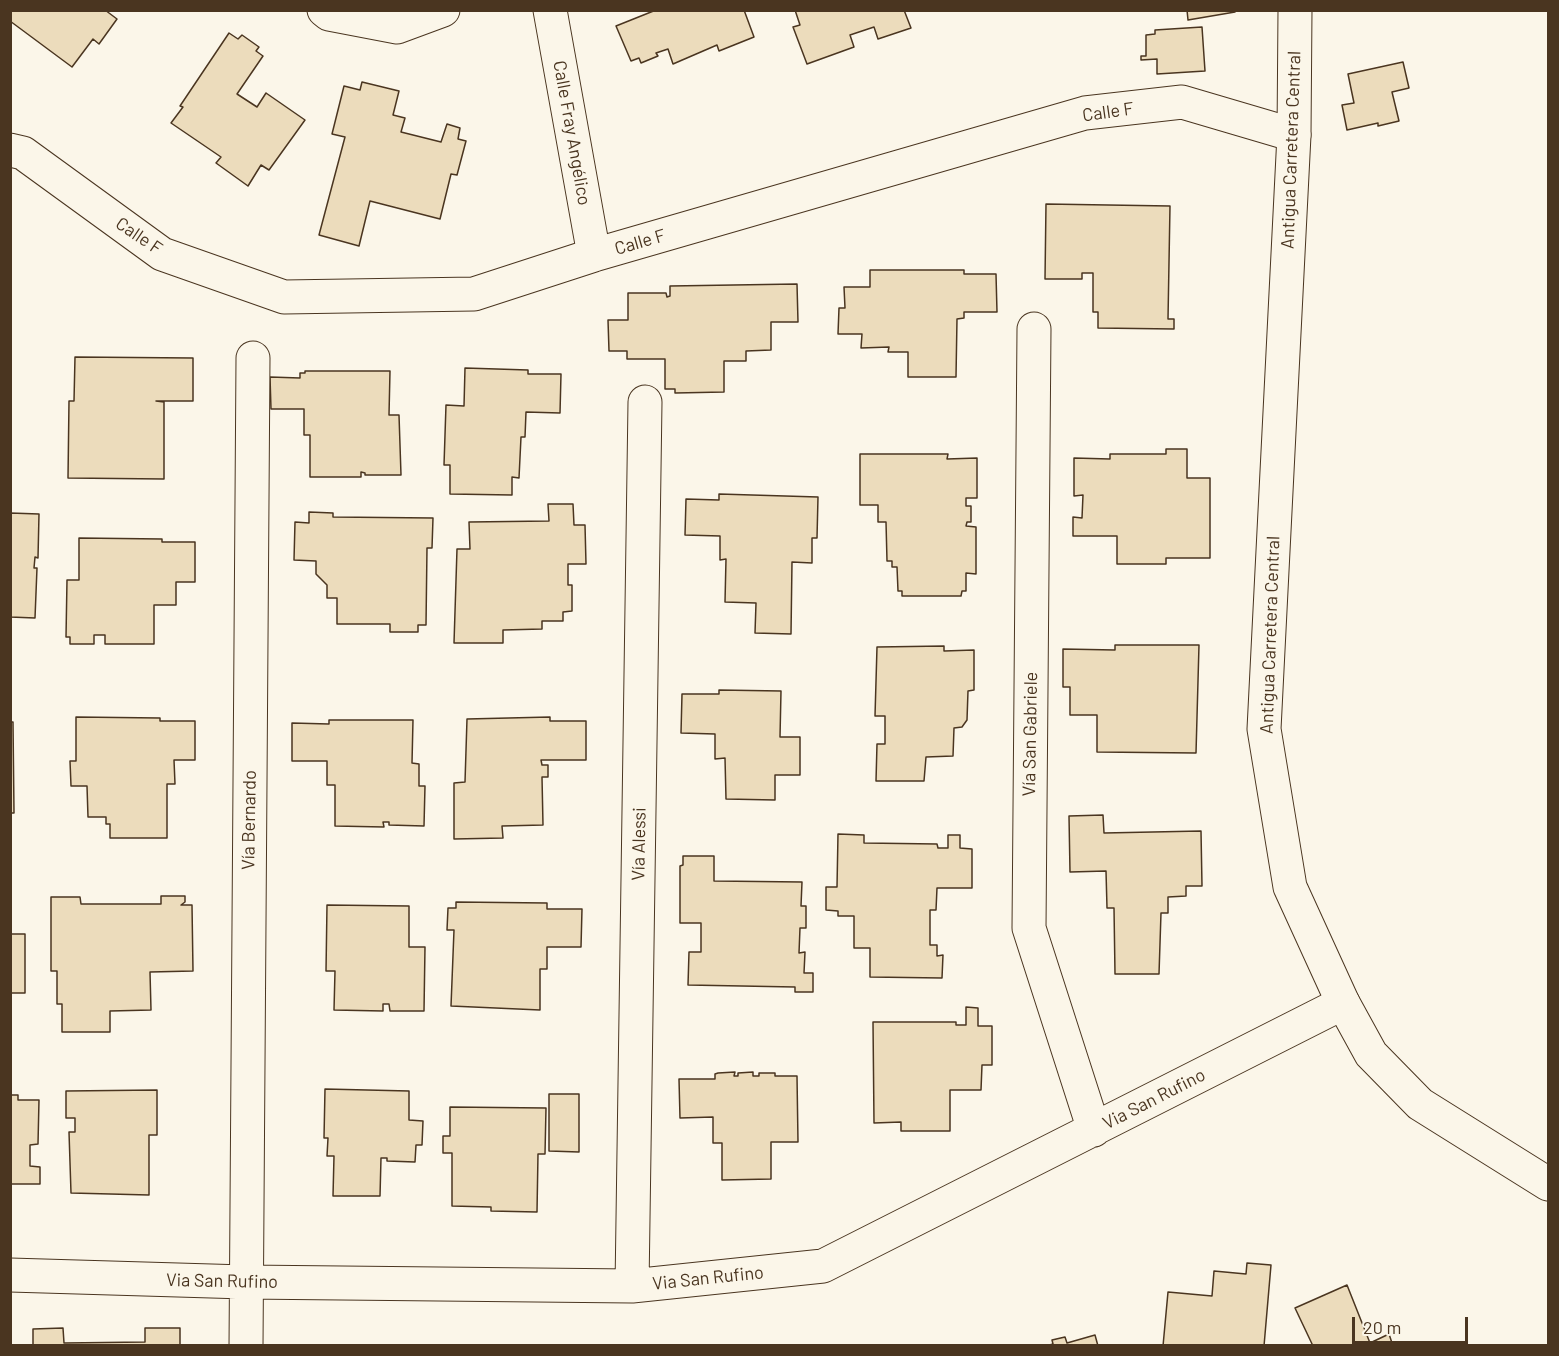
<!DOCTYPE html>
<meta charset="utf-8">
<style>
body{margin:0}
#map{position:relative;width:1559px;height:1356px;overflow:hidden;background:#fbf6e9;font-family:Barlow,sans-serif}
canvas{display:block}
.frame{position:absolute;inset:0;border:12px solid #4a3520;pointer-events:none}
.scale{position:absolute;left:1352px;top:1317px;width:116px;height:27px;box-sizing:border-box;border:3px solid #4a3520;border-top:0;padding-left:8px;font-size:18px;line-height:21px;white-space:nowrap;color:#4a3520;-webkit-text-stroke:4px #fbf6e9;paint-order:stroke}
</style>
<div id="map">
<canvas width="1559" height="1356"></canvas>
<div class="frame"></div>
<div class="scale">20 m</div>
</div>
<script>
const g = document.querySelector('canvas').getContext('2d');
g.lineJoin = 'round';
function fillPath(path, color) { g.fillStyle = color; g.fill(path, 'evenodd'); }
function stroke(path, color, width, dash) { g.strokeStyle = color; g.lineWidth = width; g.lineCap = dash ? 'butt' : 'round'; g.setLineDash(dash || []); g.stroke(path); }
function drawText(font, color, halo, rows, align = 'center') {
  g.font = font + ' Barlow,sans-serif'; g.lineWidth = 4.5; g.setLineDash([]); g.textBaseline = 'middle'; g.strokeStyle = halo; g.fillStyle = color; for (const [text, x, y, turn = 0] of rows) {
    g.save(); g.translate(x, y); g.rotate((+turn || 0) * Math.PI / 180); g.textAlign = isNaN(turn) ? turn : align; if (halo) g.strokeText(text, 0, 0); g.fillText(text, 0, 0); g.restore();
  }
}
const building = new Path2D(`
 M 10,10 L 105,10 L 117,19 L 99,44 L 93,39 L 72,67 L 10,21 Z
 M 656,10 L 744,10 L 754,37 L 719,51 L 717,45 L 673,64 L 668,49 L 656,53 L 658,56 L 641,63 L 639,58 L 631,61 L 616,26 Z
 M 795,10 L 904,10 L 911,28 L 878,39 L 874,27 L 850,35 L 854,47 L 807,64 L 793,27 L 800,25 Z
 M 1187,10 L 1235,10 L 1235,12 L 1188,20 Z
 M 1202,27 L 1205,71 L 1157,74 L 1157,59 L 1141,60 L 1141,56 L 1146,56 L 1146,35 L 1155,34 L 1155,30 Z
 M 229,33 L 238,39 L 242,35 L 259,47 L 256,51 L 263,56 L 237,94 L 257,107 L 266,93 L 305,120 L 269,170 L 261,165 L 248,186 L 216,163 L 221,157 L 171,123 L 183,107 L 180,106 Z
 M 1403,62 L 1409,88 L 1392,92 L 1399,121 L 1378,126 L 1378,123 L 1347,130 L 1342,105 L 1354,103 L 1348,74 Z
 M 362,82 L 399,91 L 393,115 L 405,118 L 401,132 L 441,142 L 447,124 L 460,128 L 458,139 L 466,141 L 457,175 L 451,174 L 440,219 L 370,201 L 359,246 L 319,235 L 345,137 L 332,134 L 344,86 L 360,90 Z
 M 1046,204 L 1170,206 L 1168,319 L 1174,319 L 1174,329 L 1098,328 L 1098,312 L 1093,312 L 1093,273 L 1082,273 L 1082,279 L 1045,279 Z
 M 870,270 L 964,270 L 964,274 L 996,274 L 997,312 L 964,312 L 964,318 L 957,319 L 956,377 L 908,377 L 908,352 L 888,352 L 889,347 L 861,348 L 862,334 L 838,334 L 839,308 L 845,308 L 844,287 L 870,287 Z
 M 797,284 L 798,322 L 771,322 L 771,350 L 746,351 L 746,361 L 724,361 L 724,392 L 675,393 L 675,389 L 665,389 L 665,359 L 627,359 L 627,351 L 609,351 L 608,320 L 628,320 L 628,293 L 666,293 L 667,297 L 670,296 L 670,286 Z
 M 75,357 L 193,358 L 193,401 L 156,401 L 164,402 L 164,479 L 68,478 L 69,401 L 74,401 Z
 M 465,368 L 528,370 L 528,374 L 561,374 L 560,413 L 526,412 L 525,437 L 521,437 L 519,478 L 512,477 L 512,495 L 450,494 L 450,465 L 444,465 L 446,405 L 464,406 Z
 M 305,371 L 390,371 L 389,415 L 399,415 L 401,475 L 365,475 L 365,473 L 361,472 L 361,477 L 310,477 L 310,435 L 304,435 L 304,409 L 271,409 L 270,377 L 300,378 L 300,373 L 305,373 Z
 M 1166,449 L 1187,449 L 1187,478 L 1210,478 L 1210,558 L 1166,558 L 1166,564 L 1117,564 L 1117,536 L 1073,536 L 1073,517 L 1082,518 L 1083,495 L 1074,496 L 1074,458 L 1110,459 L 1110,454 L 1166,454 Z
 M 860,454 L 948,454 L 947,459 L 977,458 L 977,498 L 966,498 L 966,506 L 971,506 L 971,522 L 967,522 L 966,526 L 976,527 L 976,574 L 966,573 L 966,591 L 962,591 L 961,596 L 902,596 L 902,591 L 898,591 L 897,567 L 892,567 L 892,561 L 887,561 L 886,522 L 878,522 L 878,505 L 860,505 Z
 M 719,494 L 818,497 L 817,538 L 812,538 L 812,563 L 792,562 L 791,634 L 755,633 L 756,603 L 725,602 L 726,559 L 720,560 L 720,536 L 685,535 L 686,499 L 719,500 Z
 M 548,504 L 573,504 L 574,525 L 585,525 L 586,564 L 568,564 L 568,585 L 572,585 L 572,611 L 563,612 L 563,621 L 542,621 L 542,629 L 503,630 L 503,643 L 454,643 L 457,549 L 470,549 L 469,522 L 549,521 Z
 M 309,512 L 333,513 L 333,517 L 433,518 L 432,548 L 427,548 L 426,625 L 418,625 L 418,632 L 390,632 L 390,624 L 337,624 L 337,598 L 327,598 L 327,585 L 316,574 L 316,561 L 294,560 L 295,522 L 309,523 Z
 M 10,513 L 39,514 L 38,558 L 35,557 L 34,568 L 37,568 L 35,618 L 10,617 Z
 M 79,538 L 162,539 L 162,542 L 195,542 L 195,582 L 176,582 L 176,605 L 154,605 L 154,644 L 105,644 L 105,635 L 94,635 L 94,644 L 70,644 L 70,637 L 66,637 L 67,580 L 79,580 Z
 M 1115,645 L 1199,645 L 1196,753 L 1097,752 L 1097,715 L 1070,715 L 1070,687 L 1063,687 L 1063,649 L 1115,650 Z
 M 944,646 L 944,651 L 974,650 L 974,690 L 968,691 L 967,720 L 962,727 L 954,728 L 953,756 L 926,757 L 924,781 L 876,781 L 877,744 L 885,744 L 885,716 L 875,716 L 877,647 Z
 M 719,690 L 781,691 L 780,737 L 800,737 L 800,775 L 775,775 L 775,800 L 726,799 L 725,758 L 715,759 L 715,734 L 681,733 L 682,694 L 719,694 Z
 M 76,717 L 160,718 L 160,721 L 195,721 L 195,760 L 174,760 L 175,784 L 167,784 L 167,838 L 110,838 L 110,824 L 106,824 L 106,817 L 88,817 L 87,786 L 71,786 L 70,761 L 76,761 Z
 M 550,717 L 550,721 L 586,721 L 586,760 L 541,760 L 542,765 L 548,765 L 548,777 L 542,777 L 543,825 L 502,826 L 503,838 L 454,839 L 454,783 L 465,782 L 467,719 Z
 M 329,720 L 413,720 L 412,763 L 419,764 L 419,786 L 425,786 L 424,826 L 389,825 L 389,822 L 383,822 L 384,827 L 335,826 L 335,785 L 327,785 L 327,761 L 292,761 L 292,723 L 329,724 Z
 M 10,722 L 13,722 L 14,813 L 10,813 Z
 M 1103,815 L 1104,833 L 1201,831 L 1202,886 L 1186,886 L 1186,896 L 1168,897 L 1168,913 L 1161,913 L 1159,974 L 1115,974 L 1114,908 L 1107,908 L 1106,871 L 1070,872 L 1069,816 Z
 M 838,834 L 864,835 L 864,843 L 937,844 L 938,848 L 948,848 L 948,835 L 960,835 L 960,848 L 972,849 L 972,888 L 937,888 L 936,910 L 930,910 L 930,945 L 937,945 L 937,956 L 943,955 L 942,978 L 870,977 L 870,948 L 854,948 L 854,916 L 838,916 L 838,911 L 826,910 L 826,887 L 837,887 Z
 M 683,856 L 714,856 L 714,881 L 802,882 L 801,906 L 806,906 L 806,928 L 800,928 L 799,953 L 805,952 L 804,973 L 813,973 L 813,992 L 795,992 L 795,987 L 688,985 L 689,952 L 701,952 L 701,923 L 680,923 L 680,866 L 683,865 Z
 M 161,896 L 185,896 L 185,902 L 181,905 L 192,905 L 193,971 L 150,972 L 151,1010 L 110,1011 L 110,1032 L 62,1032 L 62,1004 L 57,1004 L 57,971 L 51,971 L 51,897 L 80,897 L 81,904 L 161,904 Z
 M 456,902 L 547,903 L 547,909 L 582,909 L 581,947 L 547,947 L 547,969 L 540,969 L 540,1010 L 451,1006 L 454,930 L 447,930 L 448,908 L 456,908 Z
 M 327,905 L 409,906 L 409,947 L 425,947 L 424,1011 L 390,1011 L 389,1004 L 383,1004 L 383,1011 L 334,1010 L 335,971 L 326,971 Z
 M 10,934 L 25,934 L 25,993 L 10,993 Z
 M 966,1007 L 978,1008 L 978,1026 L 992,1026 L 992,1065 L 982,1065 L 981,1090 L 950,1090 L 950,1131 L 901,1131 L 901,1122 L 874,1123 L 873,1022 L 956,1022 L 956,1025 L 966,1025 Z
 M 735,1072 L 734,1076 L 738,1076 L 738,1073 L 753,1072 L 753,1076 L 759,1076 L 759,1073 L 775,1073 L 775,1076 L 797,1076 L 798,1142 L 771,1142 L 771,1179 L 722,1180 L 722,1143 L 713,1143 L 713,1117 L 680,1118 L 679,1079 L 715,1079 L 715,1074 L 718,1073 Z
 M 325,1089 L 409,1091 L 409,1120 L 423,1121 L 422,1145 L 416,1145 L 415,1162 L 387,1161 L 387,1158 L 381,1158 L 380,1196 L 333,1196 L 334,1156 L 327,1156 L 328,1138 L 324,1138 Z
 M 157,1090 L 157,1135 L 149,1135 L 149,1195 L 71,1193 L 69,1132 L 75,1132 L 75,1118 L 66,1118 L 66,1091 Z
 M 549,1094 L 579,1094 L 579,1152 L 549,1151 Z
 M 10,1095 L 18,1095 L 18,1100 L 39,1100 L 38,1144 L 30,1145 L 30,1166 L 40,1167 L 40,1184 L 10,1184 Z
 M 450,1107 L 546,1108 L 545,1154 L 538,1154 L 537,1212 L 491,1211 L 491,1207 L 452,1206 L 452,1153 L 443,1153 L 443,1136 L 450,1136 Z
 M 1247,1263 L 1271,1265 L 1264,1346 L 1163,1346 L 1168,1292 L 1212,1296 L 1214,1271 L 1246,1274 Z
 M 1347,1285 L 1370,1343 L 1389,1334 L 1393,1346 L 1313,1346 L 1295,1308 Z
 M 63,1328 L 64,1343 L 145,1342 L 145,1328 L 180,1328 L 180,1346 L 33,1346 L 33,1329 Z
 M 1095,1335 L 1098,1346 L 1046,1346 L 1053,1344 L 1052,1340 L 1065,1337 L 1067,1343 Z`);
const street = new Path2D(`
 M 324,10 L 329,14 L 397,27 L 443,10
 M 550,10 L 594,255
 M 10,150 L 23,153 L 162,254 L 284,297 L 474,294 L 594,255 L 1085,113 L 1182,102 L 1294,135
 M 1034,329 L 1029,928 L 1094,1130
 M 10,1275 L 245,1282 L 632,1286 L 823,1266 L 1343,1003
 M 632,1286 L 645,402
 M 246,1346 L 253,358`);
const secondary = new Path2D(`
 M 1295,10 L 1294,135 L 1264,729 L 1290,887 L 1343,1003 L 1371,1054 L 1420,1104 L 1548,1184`);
const streetNames = [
 ["Calle F",1108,112,-8],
 ["Calle Fray Angélico",572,133,80],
 ["Antigua Carretera Central",1291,150,-88],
 ["Calle F",139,236,34],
 ["Calle F",640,242,-16],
 ["Antigua Carretera Central",1270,635,-88],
 ["Vía San Gabriele",1030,734,-89],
 ["Vía Bernardo",249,820,-89],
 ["Vía Alessi",639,844,-89],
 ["Via San Rufino",1154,1099,-27],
 ["Via San Rufino",708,1278,-6],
 ["Via San Rufino",222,1281,1]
];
fillPath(building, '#ecdcbc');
stroke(building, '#4a3520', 1.5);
stroke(street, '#4a3520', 35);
stroke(secondary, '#4a3520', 35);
stroke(street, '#fbf6e9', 33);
stroke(secondary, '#fbf6e9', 33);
drawText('18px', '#4a3520', '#fbf6e9', streetNames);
</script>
